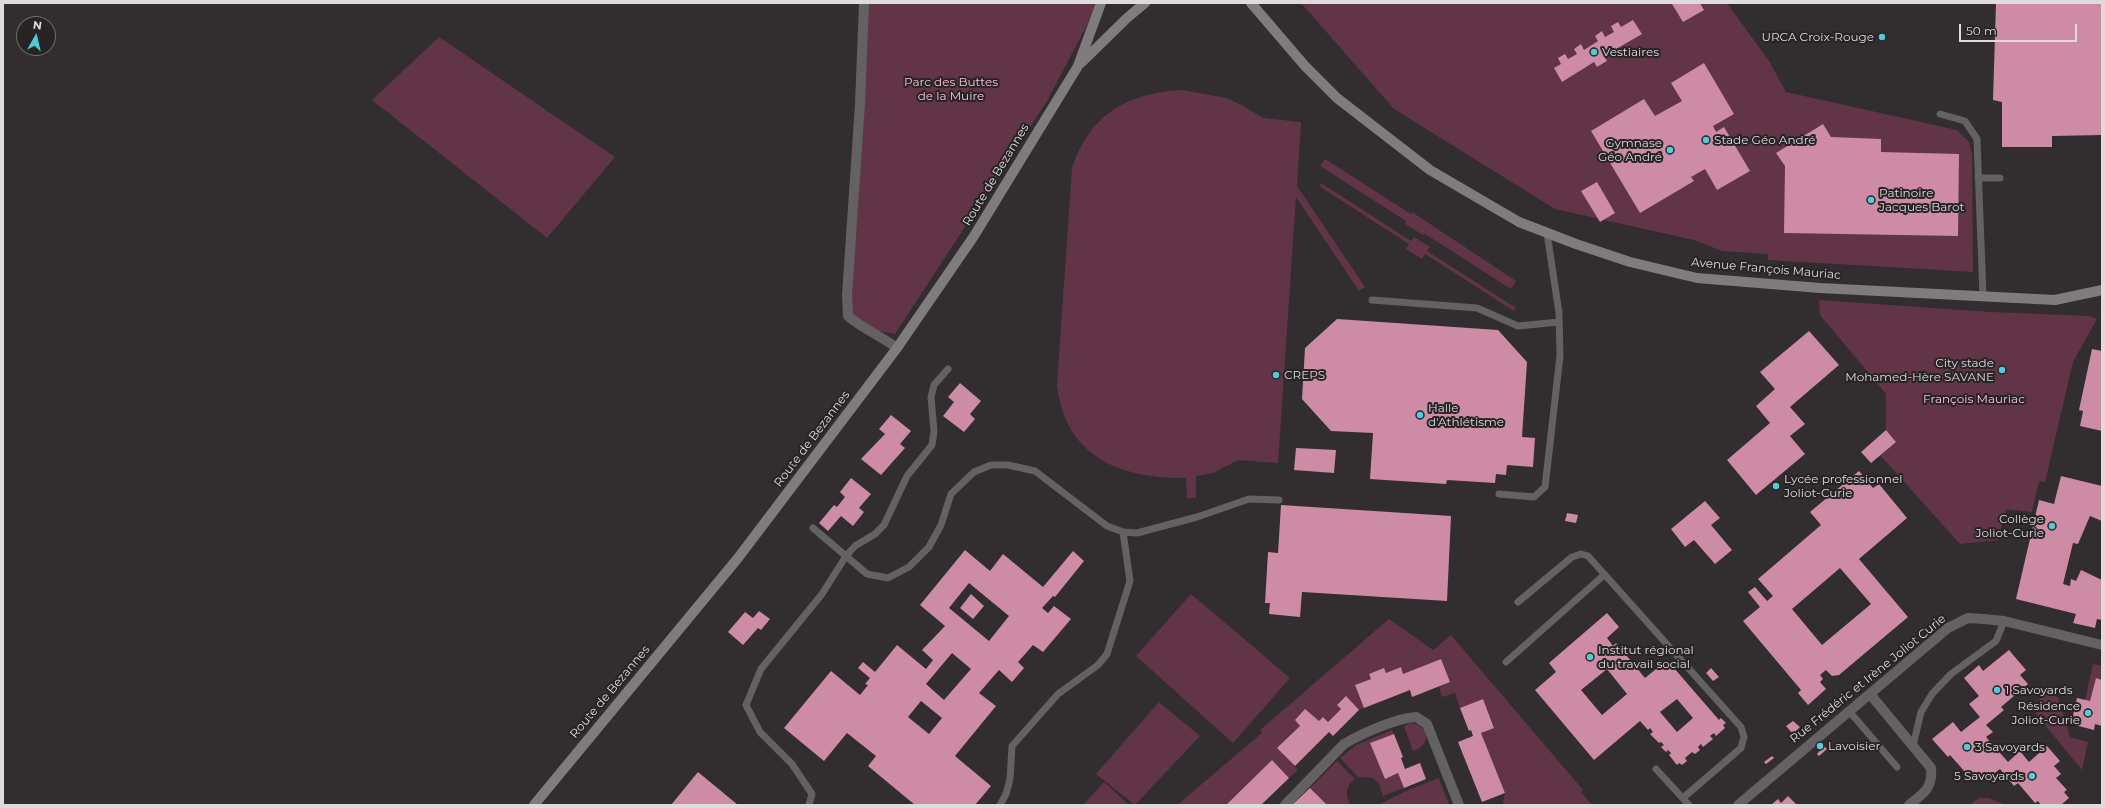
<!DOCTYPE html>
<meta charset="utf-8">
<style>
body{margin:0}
#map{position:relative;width:2105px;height:808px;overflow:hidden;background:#322d2f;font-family:Montserrat,sans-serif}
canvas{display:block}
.frame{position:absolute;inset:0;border:4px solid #dedbdc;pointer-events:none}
.north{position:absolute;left:16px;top:16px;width:40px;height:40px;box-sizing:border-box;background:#282325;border:1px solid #716d6e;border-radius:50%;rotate:8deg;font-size:11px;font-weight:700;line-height:16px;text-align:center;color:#dedbdc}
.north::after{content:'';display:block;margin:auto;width:14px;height:18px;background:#52ccd6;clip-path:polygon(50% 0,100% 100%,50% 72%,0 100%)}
.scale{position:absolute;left:1959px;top:24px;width:118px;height:18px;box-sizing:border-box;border:2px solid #dedbdc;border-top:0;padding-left:5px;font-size:12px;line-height:14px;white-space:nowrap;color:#dedbdc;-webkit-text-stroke:3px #282325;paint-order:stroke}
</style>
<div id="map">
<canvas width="2105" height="808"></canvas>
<div class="frame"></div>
<div class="north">N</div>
<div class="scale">50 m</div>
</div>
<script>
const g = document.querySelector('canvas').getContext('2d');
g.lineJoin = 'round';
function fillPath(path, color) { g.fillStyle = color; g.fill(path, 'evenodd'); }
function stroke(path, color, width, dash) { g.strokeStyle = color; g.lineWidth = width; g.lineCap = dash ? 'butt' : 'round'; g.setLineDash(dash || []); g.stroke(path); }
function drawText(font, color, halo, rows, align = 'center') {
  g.font = font + ' Montserrat,sans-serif'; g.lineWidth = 4; g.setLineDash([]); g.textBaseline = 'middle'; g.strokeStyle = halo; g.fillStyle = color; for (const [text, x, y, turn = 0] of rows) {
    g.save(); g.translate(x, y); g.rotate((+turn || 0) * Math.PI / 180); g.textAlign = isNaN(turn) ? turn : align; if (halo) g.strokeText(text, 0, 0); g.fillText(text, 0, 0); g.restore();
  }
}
const green = new Path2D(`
 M 868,3 L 1096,3 L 1085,29 L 1047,101 L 895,334 L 870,329 L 853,317 L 851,305 Z
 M 1301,3 L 1727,3 L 1769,61 L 1786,92 L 1957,130 L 1969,142 L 1972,154 L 1973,272 L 1768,260 L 1768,254 L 1722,251 L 1694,240 L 1555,209 L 1394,109 Z
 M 439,37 L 615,157 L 547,238 L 372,100 Z
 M 1182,90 L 1226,98 L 1242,105 L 1263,118 L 1301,122 L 1297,186 L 1365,287 L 1359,291 L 1296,197 L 1278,463 L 1238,460 L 1213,473 L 1196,476 L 1196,498 L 1187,498 L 1186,478 C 1121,479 1065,457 1057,385 L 1072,168 C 1090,114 1127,93 1182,90 Z
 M 1325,159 L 1411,214 L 1412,212 L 1516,281 L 1511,289 L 1425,234 L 1423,235 L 1405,224 L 1406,221 L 1320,166 Z
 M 1321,183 L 1411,241 L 1414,237 L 1430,247 L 1427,251 L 1516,308 L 1514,311 L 1425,254 L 1422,259 L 1406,249 L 1409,244 L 1319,186 Z
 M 1819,300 L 1991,312 L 2089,316 L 2097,319 L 2073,362 L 2045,482 L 2039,481 L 2032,512 L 2006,509 L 1998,540 L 1960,544 L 1880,455 L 1896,442 L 1886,430 L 1886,394 L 1820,315 Z
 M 1191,594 L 1290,678 L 1233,743 L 1136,656 Z
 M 1389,619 L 1433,650 L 1451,635 L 1583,790 L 1581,792 L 1592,805 L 1505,805 L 1503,803 L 1505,793 L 1481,733 L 1494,727 L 1483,699 L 1460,708 L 1455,693 L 1442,697 L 1439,687 L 1450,682 L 1441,659 L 1403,674 L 1400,667 L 1386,673 L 1369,674 L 1371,679 L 1355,685 L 1364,708 L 1359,710 L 1346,697 L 1337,705 L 1341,709 L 1328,722 L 1323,717 L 1319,721 L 1305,710 L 1295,720 L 1300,726 L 1278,748 L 1298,770 L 1289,778 L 1272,760 L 1226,805 L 1177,805 L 1262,733 L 1260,730 Z
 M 2093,664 L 2102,666 L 2102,680 L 2096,678 L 2090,701 L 2085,700 Z
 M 2041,693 L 2058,697 L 2070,737 L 2088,742 L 2082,770 L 2036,714 Z
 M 1159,702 L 1200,736 L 1135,805 L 1096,774 Z
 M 1411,723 C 1430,726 1432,745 1413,751 L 1404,726 Z
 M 1392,730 L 1394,734 L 1370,743 L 1385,778 L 1398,773 L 1404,788 L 1383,796 L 1379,784 L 1373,778 L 1358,777 L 1340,758 L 1356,745 Z
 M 1337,761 L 1355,779 C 1346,785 1344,796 1351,805 L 1327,805 L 1310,788 Z
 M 1439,778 L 1449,805 L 1378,805 L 1406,791 Z
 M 1104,782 L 1129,805 L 1083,805 Z
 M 1979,798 L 1989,798 L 2006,805 L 1969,805 Z`);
const building = new Path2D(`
 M 1700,3 L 1704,10 L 1683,22 L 1672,4 Z
 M 1996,3 L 2102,3 L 2102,135 L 2052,136 L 2052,147 L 2002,147 L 2002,102 L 1993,100 Z
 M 1633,20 L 1642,34 L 1604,56 L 1607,61 L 1597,67 L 1594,62 L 1562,82 L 1554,68 L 1561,64 L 1558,58 L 1565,54 L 1568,59 L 1577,54 L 1574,49 L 1581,44 L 1584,50 L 1598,41 L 1595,36 L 1602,31 L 1605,37 L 1614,32 L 1611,26 L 1618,22 L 1621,27 Z
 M 1704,63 L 1734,114 L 1713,126 L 1716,132 L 1724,127 L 1750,171 L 1717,190 L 1705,169 L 1691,177 L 1694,181 L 1640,213 L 1591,131 L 1644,99 L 1655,116 L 1682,101 L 1671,83 Z
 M 1823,124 L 1831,137 L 1881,139 L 1881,152 L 1959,154 L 1958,236 L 1784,233 L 1785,166 L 1776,153 Z
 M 1597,182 L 1615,213 L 1600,222 L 1581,191 Z
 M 1337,319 L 1498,330 L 1527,362 L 1522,437 L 1535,438 L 1533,467 L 1507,465 L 1506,475 L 1496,474 L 1495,483 L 1447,480 L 1446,484 L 1370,479 L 1373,433 L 1331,431 L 1302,399 L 1305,348 Z
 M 1809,331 L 1839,365 L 1790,407 L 1805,424 L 1790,436 L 1805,454 L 1756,495 L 1727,460 L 1770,423 L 1756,406 L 1775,389 L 1760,372 Z
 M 2092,349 L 2102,351 L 2102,431 L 2080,426 L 2083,411 L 2079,410 Z
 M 960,383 L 981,401 L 970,414 L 975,419 L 964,432 L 943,416 L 954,402 L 948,397 Z
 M 891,415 L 911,431 L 900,444 L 905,448 L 881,475 L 861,459 L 885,434 L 879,429 Z
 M 1886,430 L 1896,442 L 1871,463 L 1861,452 Z
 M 1296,448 L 1336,450 L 1334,473 L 1294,470 Z
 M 1859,471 L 1873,488 L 1879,484 L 1907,518 L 1859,559 L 1908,617 L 1839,675 L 1832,676 L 1826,670 L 1820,675 L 1823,679 L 1820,682 L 1826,689 L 1808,705 L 1798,693 L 1801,690 L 1743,621 L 1760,607 L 1748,592 L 1755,587 L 1767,601 L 1773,596 L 1758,579 L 1821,525 L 1810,512 ZM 1840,568 L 1871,604 L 1822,645 L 1792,609 Z
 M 2061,476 L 2102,486 L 2102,521 L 2090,516 L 2078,544 L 2073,543 L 2063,584 L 2070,586 L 2071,579 L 2076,581 L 2081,570 L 2102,580 L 2102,620 L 2097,619 L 2095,628 L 2073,623 L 2076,614 L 2016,599 L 2039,500 L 2054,504 Z
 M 851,478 L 871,494 L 859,508 L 864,512 L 853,526 L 841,516 L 828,531 L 819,523 L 834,505 L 837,507 L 845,497 L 840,492 Z
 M 1705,501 L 1720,518 L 1711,525 L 1732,550 L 1715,564 L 1694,540 L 1685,547 L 1671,529 Z
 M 1281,505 L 1451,516 L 1447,601 L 1302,592 L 1300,617 L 1269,614 L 1270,603 L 1265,603 L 1268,552 L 1278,553 Z
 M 1567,513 L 1578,515 L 1576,523 L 1565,521 Z
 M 965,550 L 990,571 L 1003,554 L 1043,587 L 1073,551 L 1084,561 L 1055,597 L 1053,596 L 1042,608 L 1048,613 L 1054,606 L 1071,619 L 1043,652 L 1033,645 L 1018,662 L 1024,668 L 1012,682 L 999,670 L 979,693 L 996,706 L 955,756 L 991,786 L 975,805 L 915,805 L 868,766 L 876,756 L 847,733 L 824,761 L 784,728 L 831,671 L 860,695 L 868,685 L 865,684 L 870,678 L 858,668 L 863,662 L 875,672 L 897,645 L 926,669 L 933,660 L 922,650 L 945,626 L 920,605 ZM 969,583 L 1009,616 L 989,641 L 949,608 ZM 952,653 L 971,669 L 944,700 L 926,684 ZM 921,701 L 942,718 L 929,734 L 908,717 Z
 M 971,594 L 984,606 L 973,619 L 960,608 Z
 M 759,611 L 770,619 L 761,630 L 758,628 L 743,645 L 728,632 L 745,612 L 753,618 Z
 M 1607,613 L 1619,627 L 1607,638 L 1613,646 L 1616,643 L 1645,678 L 1667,660 L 1719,720 L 1721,718 L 1726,723 L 1723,725 L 1725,728 L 1716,736 L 1714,733 L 1710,736 L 1713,739 L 1703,747 L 1701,744 L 1698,747 L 1700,750 L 1695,754 L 1692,752 L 1685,758 L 1687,761 L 1682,765 L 1679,763 L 1677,765 L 1669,755 L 1671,753 L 1668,750 L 1666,752 L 1661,747 L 1664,745 L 1661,742 L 1659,743 L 1650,734 L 1653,732 L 1650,728 L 1648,730 L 1640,721 L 1594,760 L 1535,690 L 1556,672 L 1549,663 ZM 1607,669 L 1627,694 L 1602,715 L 1581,690 ZM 1677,699 L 1693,718 L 1677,732 L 1660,712 Z
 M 2009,650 L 2026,670 L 2020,675 L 2028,684 L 2001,707 L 2004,710 L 1986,725 L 1993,732 L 1986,737 L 2008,762 L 2020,751 L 2029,762 L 2047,746 L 2060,761 L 2054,766 L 2061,774 L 2056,778 L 2067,790 L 2064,792 L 2069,798 L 2061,805 L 2041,805 L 2038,801 L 2035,803 L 2018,783 L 2014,786 L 2000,769 L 1987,779 L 1982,774 L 1973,781 L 1950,755 L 1948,757 L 1932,739 L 1953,722 L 1961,732 L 1980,717 L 1969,704 L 1979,696 L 1964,678 L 1979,665 L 1983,671 Z
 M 1441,659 L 1450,682 L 1412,697 L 1410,690 L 1364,708 L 1355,685 L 1371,679 L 1369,674 L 1384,668 L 1386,673 L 1401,667 L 1403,674 Z
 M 1711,668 L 1719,677 L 1713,681 L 1706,673 Z
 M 2096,678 L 2102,680 L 2102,726 L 2095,724 L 2094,730 L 2071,724 L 2077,698 L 2090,701 Z
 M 1346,696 L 1359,710 L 1333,736 L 1329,732 L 1295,766 L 1277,748 L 1300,726 L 1295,720 L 1305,709 L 1319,721 L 1323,717 L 1328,722 L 1341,709 L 1337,705 Z
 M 1483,699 L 1494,728 L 1481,733 L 1505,793 L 1482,802 L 1458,742 L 1473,736 L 1471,730 L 1469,731 L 1460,708 Z
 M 1793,721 L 1800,727 L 1793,734 L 1786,726 Z
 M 1394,734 L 1403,757 L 1401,758 L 1405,769 L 1420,763 L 1426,779 L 1404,788 L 1398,773 L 1385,779 L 1370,743 Z
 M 1824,746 L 1827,749 L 1819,756 L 1817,754 Z
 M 1772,756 L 1774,758 L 1766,764 L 1764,762 Z
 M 1272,760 L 1289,778 L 1286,781 L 1261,805 L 1226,805 Z
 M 698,772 L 738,805 L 671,805 Z
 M 1310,788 L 1327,805 L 1292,805 Z
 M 1788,796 L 1797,805 L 1771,805 L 1778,799 L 1781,803 Z`);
const lane = new Path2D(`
 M 1940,114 L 1965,121 L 1977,139 L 1983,296
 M 1978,178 L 2000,178
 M 1372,300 L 1477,308 L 1518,326 L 1559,322
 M 1499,494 L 1534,497 L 1545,487 L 1560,356 L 1559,313 L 1547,233
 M 813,528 L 867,574 L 888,578 L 909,567 L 929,547 L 941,525 L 951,494 L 974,472 L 991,465 L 1008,465 L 1035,471 L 1107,526 L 1123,532 L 1137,533 L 1197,517 L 1249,499 L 1279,500
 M 1518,602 L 1572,557 L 1581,554 L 1588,556 L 1741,727 L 1744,737 L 1741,748 L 1683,798
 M 1506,662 L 1604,575
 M 1849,711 L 1897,767
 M 1913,746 L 1921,712 L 1932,694 L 1951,674 L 1996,641 L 2004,621
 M 1656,769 L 1689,805
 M 809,805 L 812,794 L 792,764 L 760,732 L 746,705 L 761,669 L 822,594 L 846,556 L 855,546 L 875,534 L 884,525 L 907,476 L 932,445 L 934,431 L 931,397 L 934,385 L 948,369
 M 1000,805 L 1006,794 L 1010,779 L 1012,746 L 1058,694 L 1098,665 L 1107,654 L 1130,581 L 1123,532`);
const street = new Path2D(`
 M 864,3 L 860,104 L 847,295 L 848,316 C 863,329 881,336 897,348
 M 1870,694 L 1931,768 C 1933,788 1924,793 1909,805
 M 1285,805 L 1344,744 C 1361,734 1396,718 1416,717 L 1427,724 L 1459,805
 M 1738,805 L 1948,628 L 1968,618 L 1984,619 L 2004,621 L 2102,645`);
const secondary = new Path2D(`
 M 1251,3 L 1305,66 L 1337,98 L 1430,170 L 1519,222 L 1576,244 L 1630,262 L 1697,278 L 1820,288 L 2055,300 L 2102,290
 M 1081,63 L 1127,18 L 1145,3
 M 534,805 L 738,558 L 897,348 L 974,236 L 1078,66 L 1101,3`);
const markers = [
 [1882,37,4,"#52ccd6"],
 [1594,52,4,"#52ccd6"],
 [1706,140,4,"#52ccd6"],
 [1670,150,4,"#52ccd6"],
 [1871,200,4,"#52ccd6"],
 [2002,370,4,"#52ccd6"],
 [1276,375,4,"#52ccd6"],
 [1420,415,4,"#52ccd6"],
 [1776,486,4,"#52ccd6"],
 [2052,526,4,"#52ccd6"],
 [1590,657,4,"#52ccd6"],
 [1997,690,4,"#52ccd6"],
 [2088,713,4,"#52ccd6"],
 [1820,746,4,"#52ccd6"],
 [1967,747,4,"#52ccd6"],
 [2032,776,4,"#52ccd6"]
];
const poiNames = [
 ["URCA Croix-Rouge",1874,37,"right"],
 ["Vestiaires",1602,52],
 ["Stade Géo André",1714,140],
 ["Gymnase",1662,143,"right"],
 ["Géo André",1662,157,"right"],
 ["Patinoire",1879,193],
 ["Jacques Barot",1879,207],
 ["City stade",1994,363,"right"],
 ["Mohamed-Hère SAVANE",1994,377,"right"],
 ["CREPS",1284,375],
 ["Halle",1428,408],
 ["d'Athlétisme",1428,422],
 ["Lycée professionnel",1784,479],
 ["Joliot-Curie",1784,493],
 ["Collège",2044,519,"right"],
 ["Joliot-Curie",2044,533,"right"],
 ["Institut régional",1598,650],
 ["du travail social",1598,664],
 ["1 Savoyards",2005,690],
 ["Résidence",2080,706,"right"],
 ["Joliot-Curie",2080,720,"right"],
 ["Lavoisier",1828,746],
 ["3 Savoyards",1975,747],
 ["5 Savoyards",2024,776,"right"]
];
const parkNames = [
 ["Parc des Buttes",951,82],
 ["de la Muire",951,96],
 ["François Mauriac",1974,399]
];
const streetNames = [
 ["Route de Bezannes",996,175,-59],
 ["Avenue François Mauriac",1766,269,5],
 ["Route de Bezannes",812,439,-53],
 ["Rue Frédéric et Irène Joliot Curie",1868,679,-39],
 ["Route de Bezannes",610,692,-50]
];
fillPath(green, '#623448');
fillPath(building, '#cd8ba6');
stroke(lane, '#636161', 7);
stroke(street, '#636161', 10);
stroke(secondary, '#807c7e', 10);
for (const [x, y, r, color] of markers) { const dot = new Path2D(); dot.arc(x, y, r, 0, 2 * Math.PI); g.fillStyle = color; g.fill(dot); stroke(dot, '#282325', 1.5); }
drawText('12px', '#dedbdc', '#282325', poiNames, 'left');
drawText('12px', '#fac1d7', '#282325', parkNames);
drawText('12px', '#dedbdc', '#282325', streetNames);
</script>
